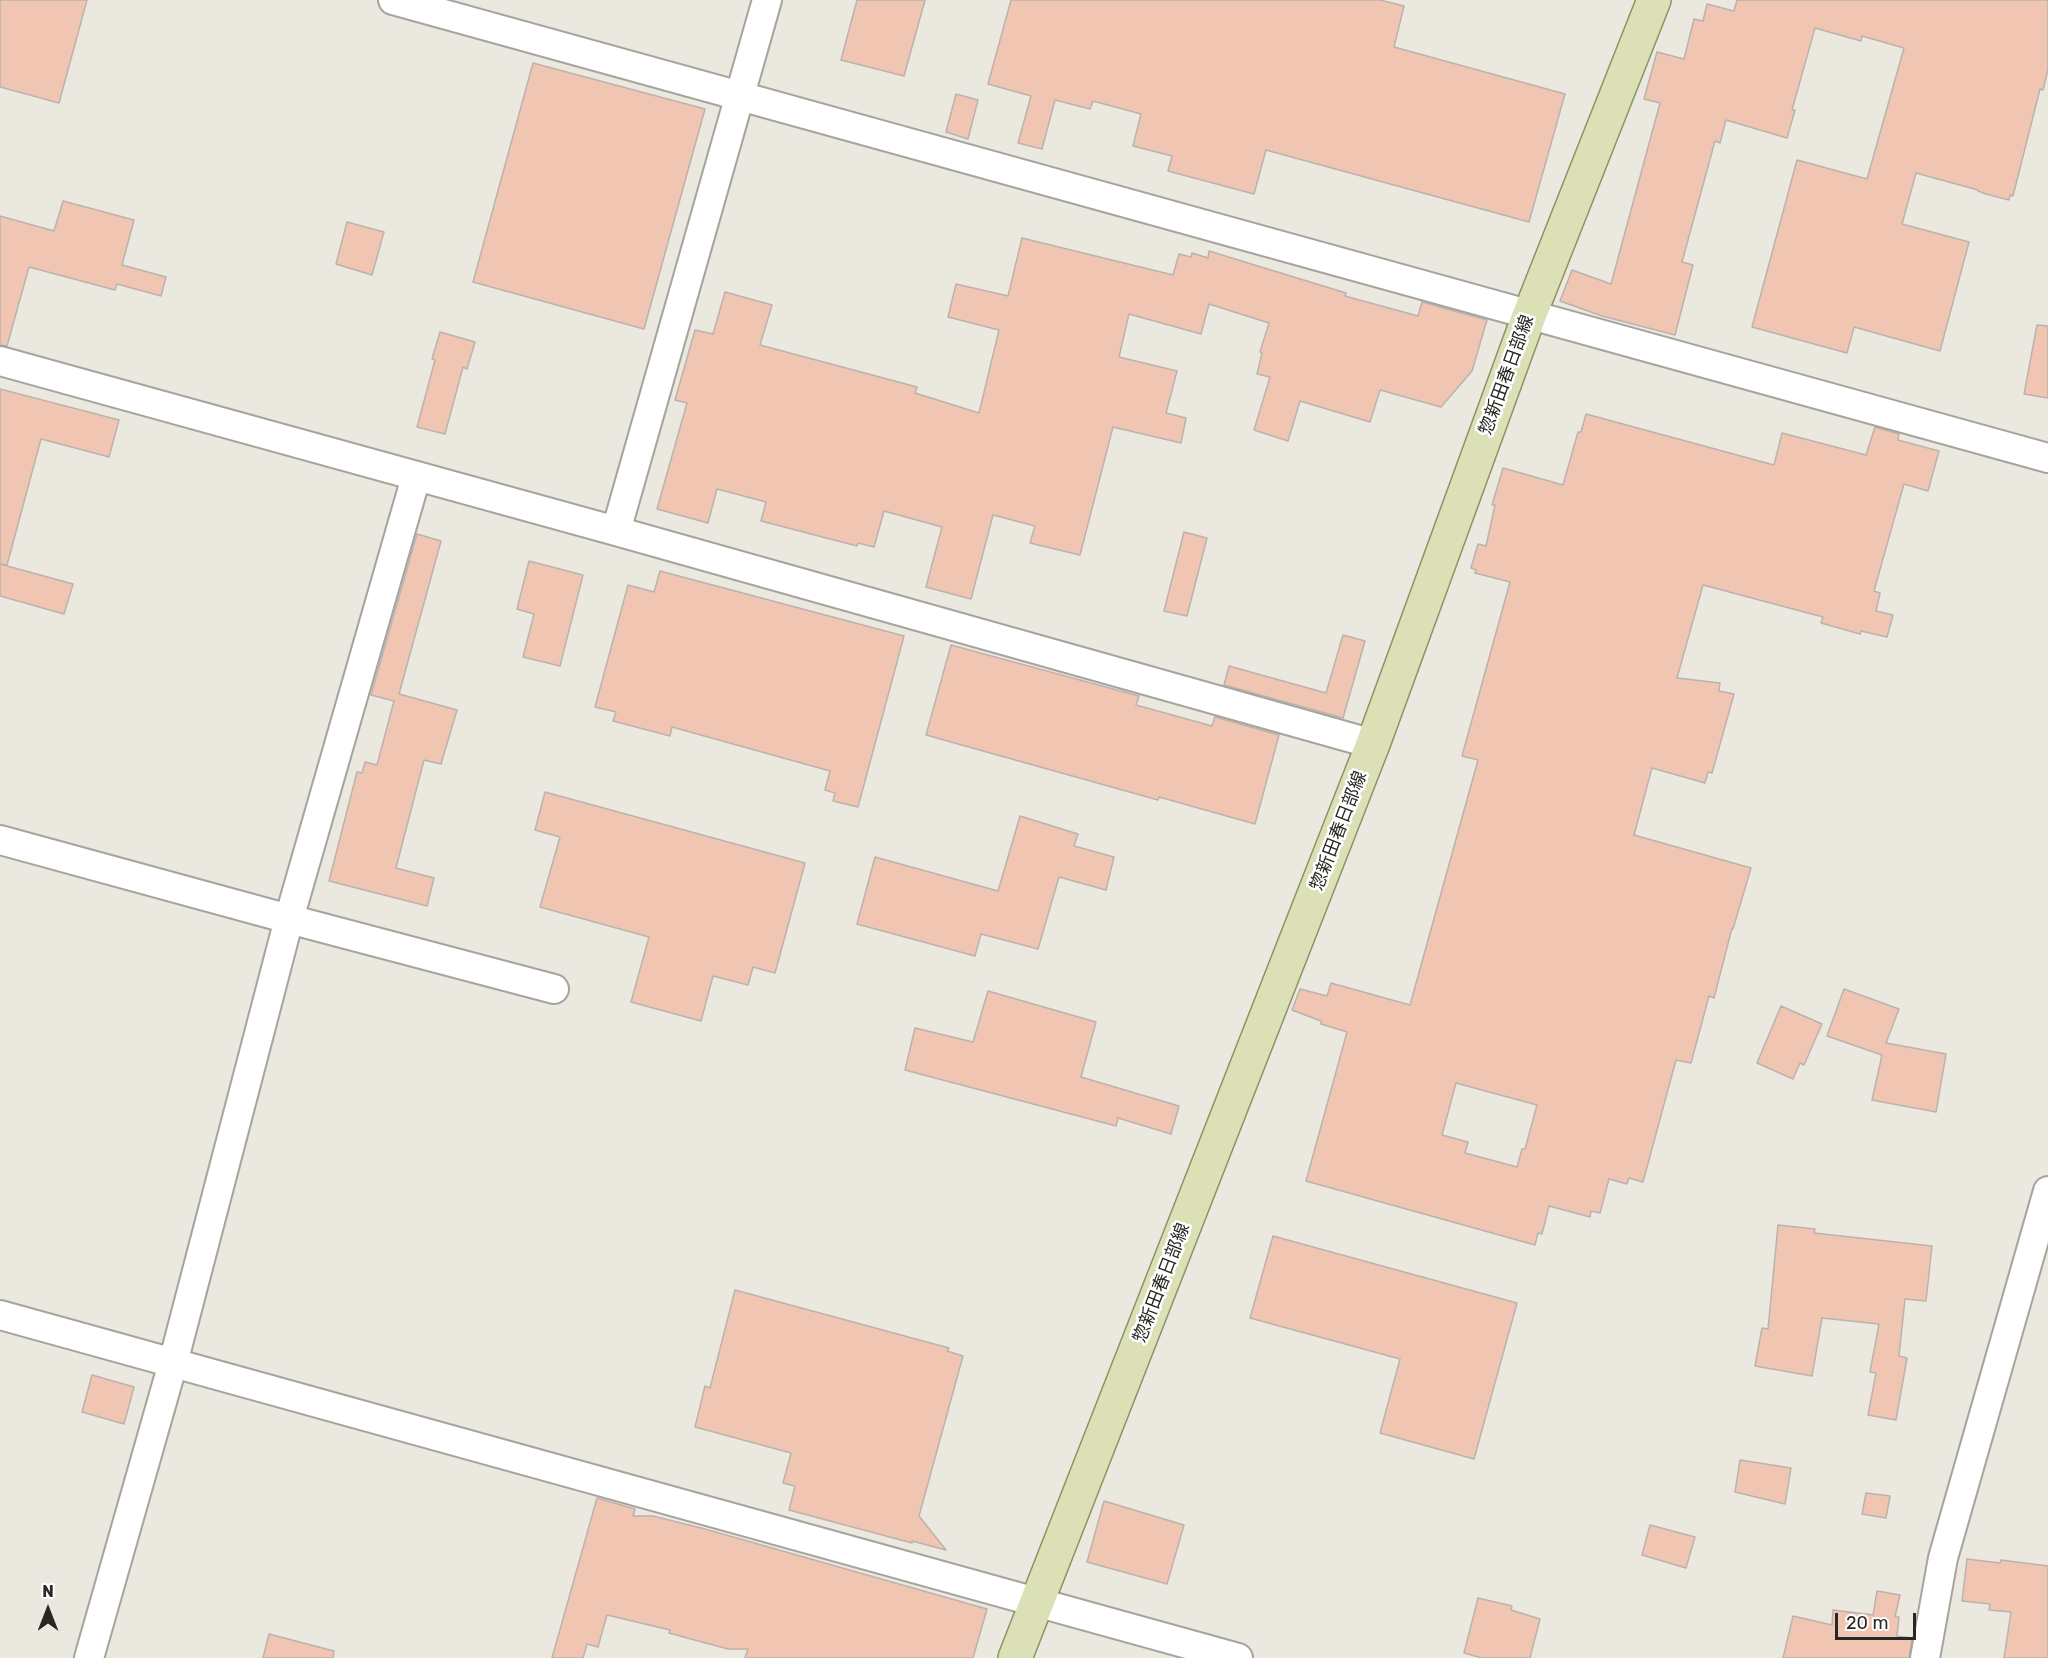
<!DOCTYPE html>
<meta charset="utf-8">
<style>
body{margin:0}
#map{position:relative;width:2048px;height:1658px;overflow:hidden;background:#ebe8e0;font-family:Rubik,sans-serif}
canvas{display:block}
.north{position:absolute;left:18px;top:1580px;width:60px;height:60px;-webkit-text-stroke:4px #fff;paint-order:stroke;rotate:0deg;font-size:16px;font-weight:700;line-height:24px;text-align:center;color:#282724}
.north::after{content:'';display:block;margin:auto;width:21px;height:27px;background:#282724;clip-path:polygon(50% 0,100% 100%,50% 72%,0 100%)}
.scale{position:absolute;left:1835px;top:1613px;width:81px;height:27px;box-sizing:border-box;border:3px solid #282724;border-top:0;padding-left:8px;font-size:18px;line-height:21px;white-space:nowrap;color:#282724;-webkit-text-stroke:4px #fff;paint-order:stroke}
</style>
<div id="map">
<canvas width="2048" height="1658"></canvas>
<div class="north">N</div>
<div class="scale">20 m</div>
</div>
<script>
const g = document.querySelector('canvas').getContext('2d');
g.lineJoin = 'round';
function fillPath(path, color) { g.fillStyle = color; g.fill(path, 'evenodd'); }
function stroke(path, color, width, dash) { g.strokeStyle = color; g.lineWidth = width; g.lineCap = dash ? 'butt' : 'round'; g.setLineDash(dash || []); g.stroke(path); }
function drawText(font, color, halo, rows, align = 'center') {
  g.font = font + ' Rubik,"Noto Sans JP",sans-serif'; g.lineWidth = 5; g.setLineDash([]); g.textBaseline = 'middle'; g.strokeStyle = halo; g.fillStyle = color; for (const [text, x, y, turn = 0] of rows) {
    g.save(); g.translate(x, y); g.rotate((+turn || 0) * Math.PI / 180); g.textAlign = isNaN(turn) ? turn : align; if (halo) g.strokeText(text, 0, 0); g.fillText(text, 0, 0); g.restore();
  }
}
const building = new Path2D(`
 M 0,0 L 87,0 L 59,103 L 0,87 Z
 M 857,0 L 925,0 L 904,76 L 841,60 Z
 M 1011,0 L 1380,0 L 1404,6 L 1394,47 L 1565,94 L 1529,222 L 1266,150 L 1254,194 L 1168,171 L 1172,156 L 1133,146 L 1141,114 L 1093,101 L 1090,109 L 1055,100 L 1042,149 L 1018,143 L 1031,96 L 988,84 Z
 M 1737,0 L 2048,0 L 2048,69 L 2043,90 L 2040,89 L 2013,196 L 2010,195 L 2009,200 L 1986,194 L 1978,191 L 1978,190 L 1916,173 L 1902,224 L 1969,242 L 1940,351 L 1854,327 L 1847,353 L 1752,327 L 1797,160 L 1867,179 L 1904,48 L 1862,36 L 1861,41 L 1815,28 L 1792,110 L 1795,110 L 1787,138 L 1726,120 L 1720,143 L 1715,141 L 1682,262 L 1693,265 L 1675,335 L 1602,316 L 1560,301 L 1572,270 L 1611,284 L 1660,103 L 1644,99 L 1657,52 L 1684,59 L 1694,19 L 1703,21 L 1707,4 L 1734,11 Z
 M 533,63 L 705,109 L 644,329 L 473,282 Z
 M 956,94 L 978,100 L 968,139 L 946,132 Z
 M 63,201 L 134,220 L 122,265 L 166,277 L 161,296 L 117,284 L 115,290 L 29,267 L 7,346 L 0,345 L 0,216 L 54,231 Z
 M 347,222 L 384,232 L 372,275 L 336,264 Z
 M 1022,238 L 1173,275 L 1179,254 L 1191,257 L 1192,253 L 1208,258 L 1209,251 L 1346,293 L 1345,296 L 1418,316 L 1422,302 L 1487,320 L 1472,371 L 1441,407 L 1380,390 L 1370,422 L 1300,401 L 1288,441 L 1254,430 L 1270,377 L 1257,374 L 1262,353 L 1260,352 L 1269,323 L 1209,304 L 1201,334 L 1129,314 L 1119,357 L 1177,371 L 1166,413 L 1186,418 L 1181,443 L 1113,427 L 1080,555 L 1030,543 L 1035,526 L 993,515 L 971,599 L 926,587 L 942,527 L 884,511 L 874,547 L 858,543 L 857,546 L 761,521 L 766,502 L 717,489 L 708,523 L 657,509 L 687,403 L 675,400 L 695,330 L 713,334 L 725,292 L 772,305 L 760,345 L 917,387 L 915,393 L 979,413 L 999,330 L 948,317 L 956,284 L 1008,296 Z
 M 2037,325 L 2048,326 L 2048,398 L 2024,394 Z
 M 440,332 L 475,342 L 467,369 L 463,367 L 445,434 L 417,427 L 435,360 L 432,359 Z
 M 0,389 L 119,420 L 109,457 L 41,439 L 7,565 L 0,564 Z
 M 1586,414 L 1774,465 L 1782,433 L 1866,455 L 1875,427 L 1899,434 L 1898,440 L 1939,451 L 1928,491 L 1904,484 L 1874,591 L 1880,593 L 1876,611 L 1893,615 L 1887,637 L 1861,631 L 1860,634 L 1821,623 L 1823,617 L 1703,585 L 1677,678 L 1720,683 L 1719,691 L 1734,694 L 1712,773 L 1708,772 L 1705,783 L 1652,768 L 1634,835 L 1751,868 L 1733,929 L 1732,928 L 1714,998 L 1709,996 L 1691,1063 L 1676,1060 L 1643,1182 L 1629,1178 L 1627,1184 L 1609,1179 L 1600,1213 L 1591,1211 L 1590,1217 L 1549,1206 L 1542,1234 L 1538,1233 L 1535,1245 L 1306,1181 L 1347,1032 L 1321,1024 L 1321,1021 L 1292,1010 L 1300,989 L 1327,996 L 1331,983 L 1410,1005 L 1478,760 L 1462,756 L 1510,582 L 1475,573 L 1476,570 L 1471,568 L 1478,544 L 1486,546 L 1495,505 L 1492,505 L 1503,468 L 1563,485 L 1578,432 L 1581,432 ZM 1456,1083 L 1537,1105 L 1525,1149 L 1522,1149 L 1517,1167 L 1465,1153 L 1468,1142 L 1442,1135 Z
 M 1184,532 L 1207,538 L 1187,616 L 1164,611 Z
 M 417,534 L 441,541 L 399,694 L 457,710 L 441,764 L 424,760 L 396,868 L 434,878 L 427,906 L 329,881 L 357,772 L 362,773 L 365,762 L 377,765 L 394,701 L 371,695 Z
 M 529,561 L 583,575 L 560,666 L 523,657 L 534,614 L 517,609 Z
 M 0,564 L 73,584 L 64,614 L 0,596 Z
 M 660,571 L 904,636 L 858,807 L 833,801 L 835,793 L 825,790 L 830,771 L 672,727 L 670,736 L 613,721 L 616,712 L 595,707 L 628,585 L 654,592 Z
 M 1343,635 L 1365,641 L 1343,718 L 1224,685 L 1229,666 L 1326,693 Z
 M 951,645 L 1139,696 L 1136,705 L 1212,726 L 1215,717 L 1279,735 L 1255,824 L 1159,797 L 1158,800 L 926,735 Z
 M 545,792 L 805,863 L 775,973 L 753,967 L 748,985 L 713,976 L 701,1021 L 631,1002 L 649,937 L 540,907 L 560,837 L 535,830 Z
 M 1020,816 L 1078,834 L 1074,846 L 1114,857 L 1106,890 L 1059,877 L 1038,949 L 981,934 L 975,956 L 857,924 L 875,857 L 998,891 Z
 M 1844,989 L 1899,1009 L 1886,1043 L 1946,1054 L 1936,1112 L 1872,1100 L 1882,1055 L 1827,1036 Z
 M 988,991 L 1096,1022 L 1081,1077 L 1179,1106 L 1171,1134 L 1118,1118 L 1116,1126 L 905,1070 L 915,1028 L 973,1042 Z
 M 1781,1006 L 1822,1024 L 1804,1065 L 1800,1063 L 1793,1079 L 1757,1063 Z
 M 1778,1225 L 1815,1229 L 1814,1233 L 1932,1246 L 1926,1301 L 1905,1299 L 1899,1356 L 1907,1358 L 1896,1420 L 1868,1415 L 1876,1373 L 1870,1372 L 1879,1324 L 1822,1318 L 1812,1376 L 1755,1366 L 1762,1328 L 1768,1329 Z
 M 1273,1236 L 1517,1303 L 1474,1459 L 1380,1433 L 1400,1359 L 1250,1318 Z
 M 735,1290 L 949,1348 L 947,1351 L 963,1356 L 919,1516 L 946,1550 L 912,1541 L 912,1543 L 789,1510 L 795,1486 L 783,1483 L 791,1453 L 695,1427 L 705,1386 L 710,1388 Z
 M 92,1375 L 134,1387 L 124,1424 L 82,1412 Z
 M 1740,1460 L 1791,1468 L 1785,1504 L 1735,1492 Z
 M 1866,1493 L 1890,1496 L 1886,1518 L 1862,1514 Z
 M 597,1498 L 635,1509 L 633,1516 L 653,1516 L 705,1529 L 987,1609 L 973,1658 L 745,1658 L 748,1649 L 728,1649 L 669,1633 L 670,1630 L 607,1615 L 598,1647 L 587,1644 L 583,1658 L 552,1658 Z
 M 1104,1501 L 1184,1525 L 1167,1584 L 1087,1562 Z
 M 1650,1525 L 1695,1537 L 1686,1568 L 1642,1555 Z
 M 1967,1559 L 2000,1563 L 2001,1560 L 2048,1566 L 2048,1658 L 2004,1658 L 2011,1612 L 1989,1610 L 1990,1604 L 1962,1601 Z
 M 1877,1591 L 1900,1595 L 1895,1617 L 1899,1617 L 1897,1636 L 1912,1638 L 1909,1658 L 1783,1658 L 1793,1616 L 1832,1625 L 1833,1610 L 1873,1615 Z
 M 1478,1598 L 1512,1606 L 1511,1610 L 1540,1619 L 1530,1658 L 1482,1658 L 1464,1653 Z
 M 269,1634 L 334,1651 L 333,1658 L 263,1658 Z`);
const minor = new Path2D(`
 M 393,0 L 2048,458
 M 0,361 L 616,531 L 1373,744
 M 616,531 L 767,0
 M 0,840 L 289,919 L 554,989
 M 0,1315 L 1238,1658
 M 89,1658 L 173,1363 L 289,919 L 416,477
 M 1925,1658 L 1943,1558 L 2048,1191`);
const major = new Path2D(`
 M 1015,1658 L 1373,744 L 1529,316 L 1654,0`);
const streetNames = [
 ["惣新田春日部線",1507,375,-70],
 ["惣新田春日部線",1339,831,-69],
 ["惣新田春日部線",1162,1283,-69]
];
fillPath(building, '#f0c6b2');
stroke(building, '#bbb2ae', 1.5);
stroke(minor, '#a6a49c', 32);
stroke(major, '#8d9263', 36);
stroke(minor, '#fff', 28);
stroke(major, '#dce0b6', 33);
drawText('18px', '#282724', '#fff', streetNames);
</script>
